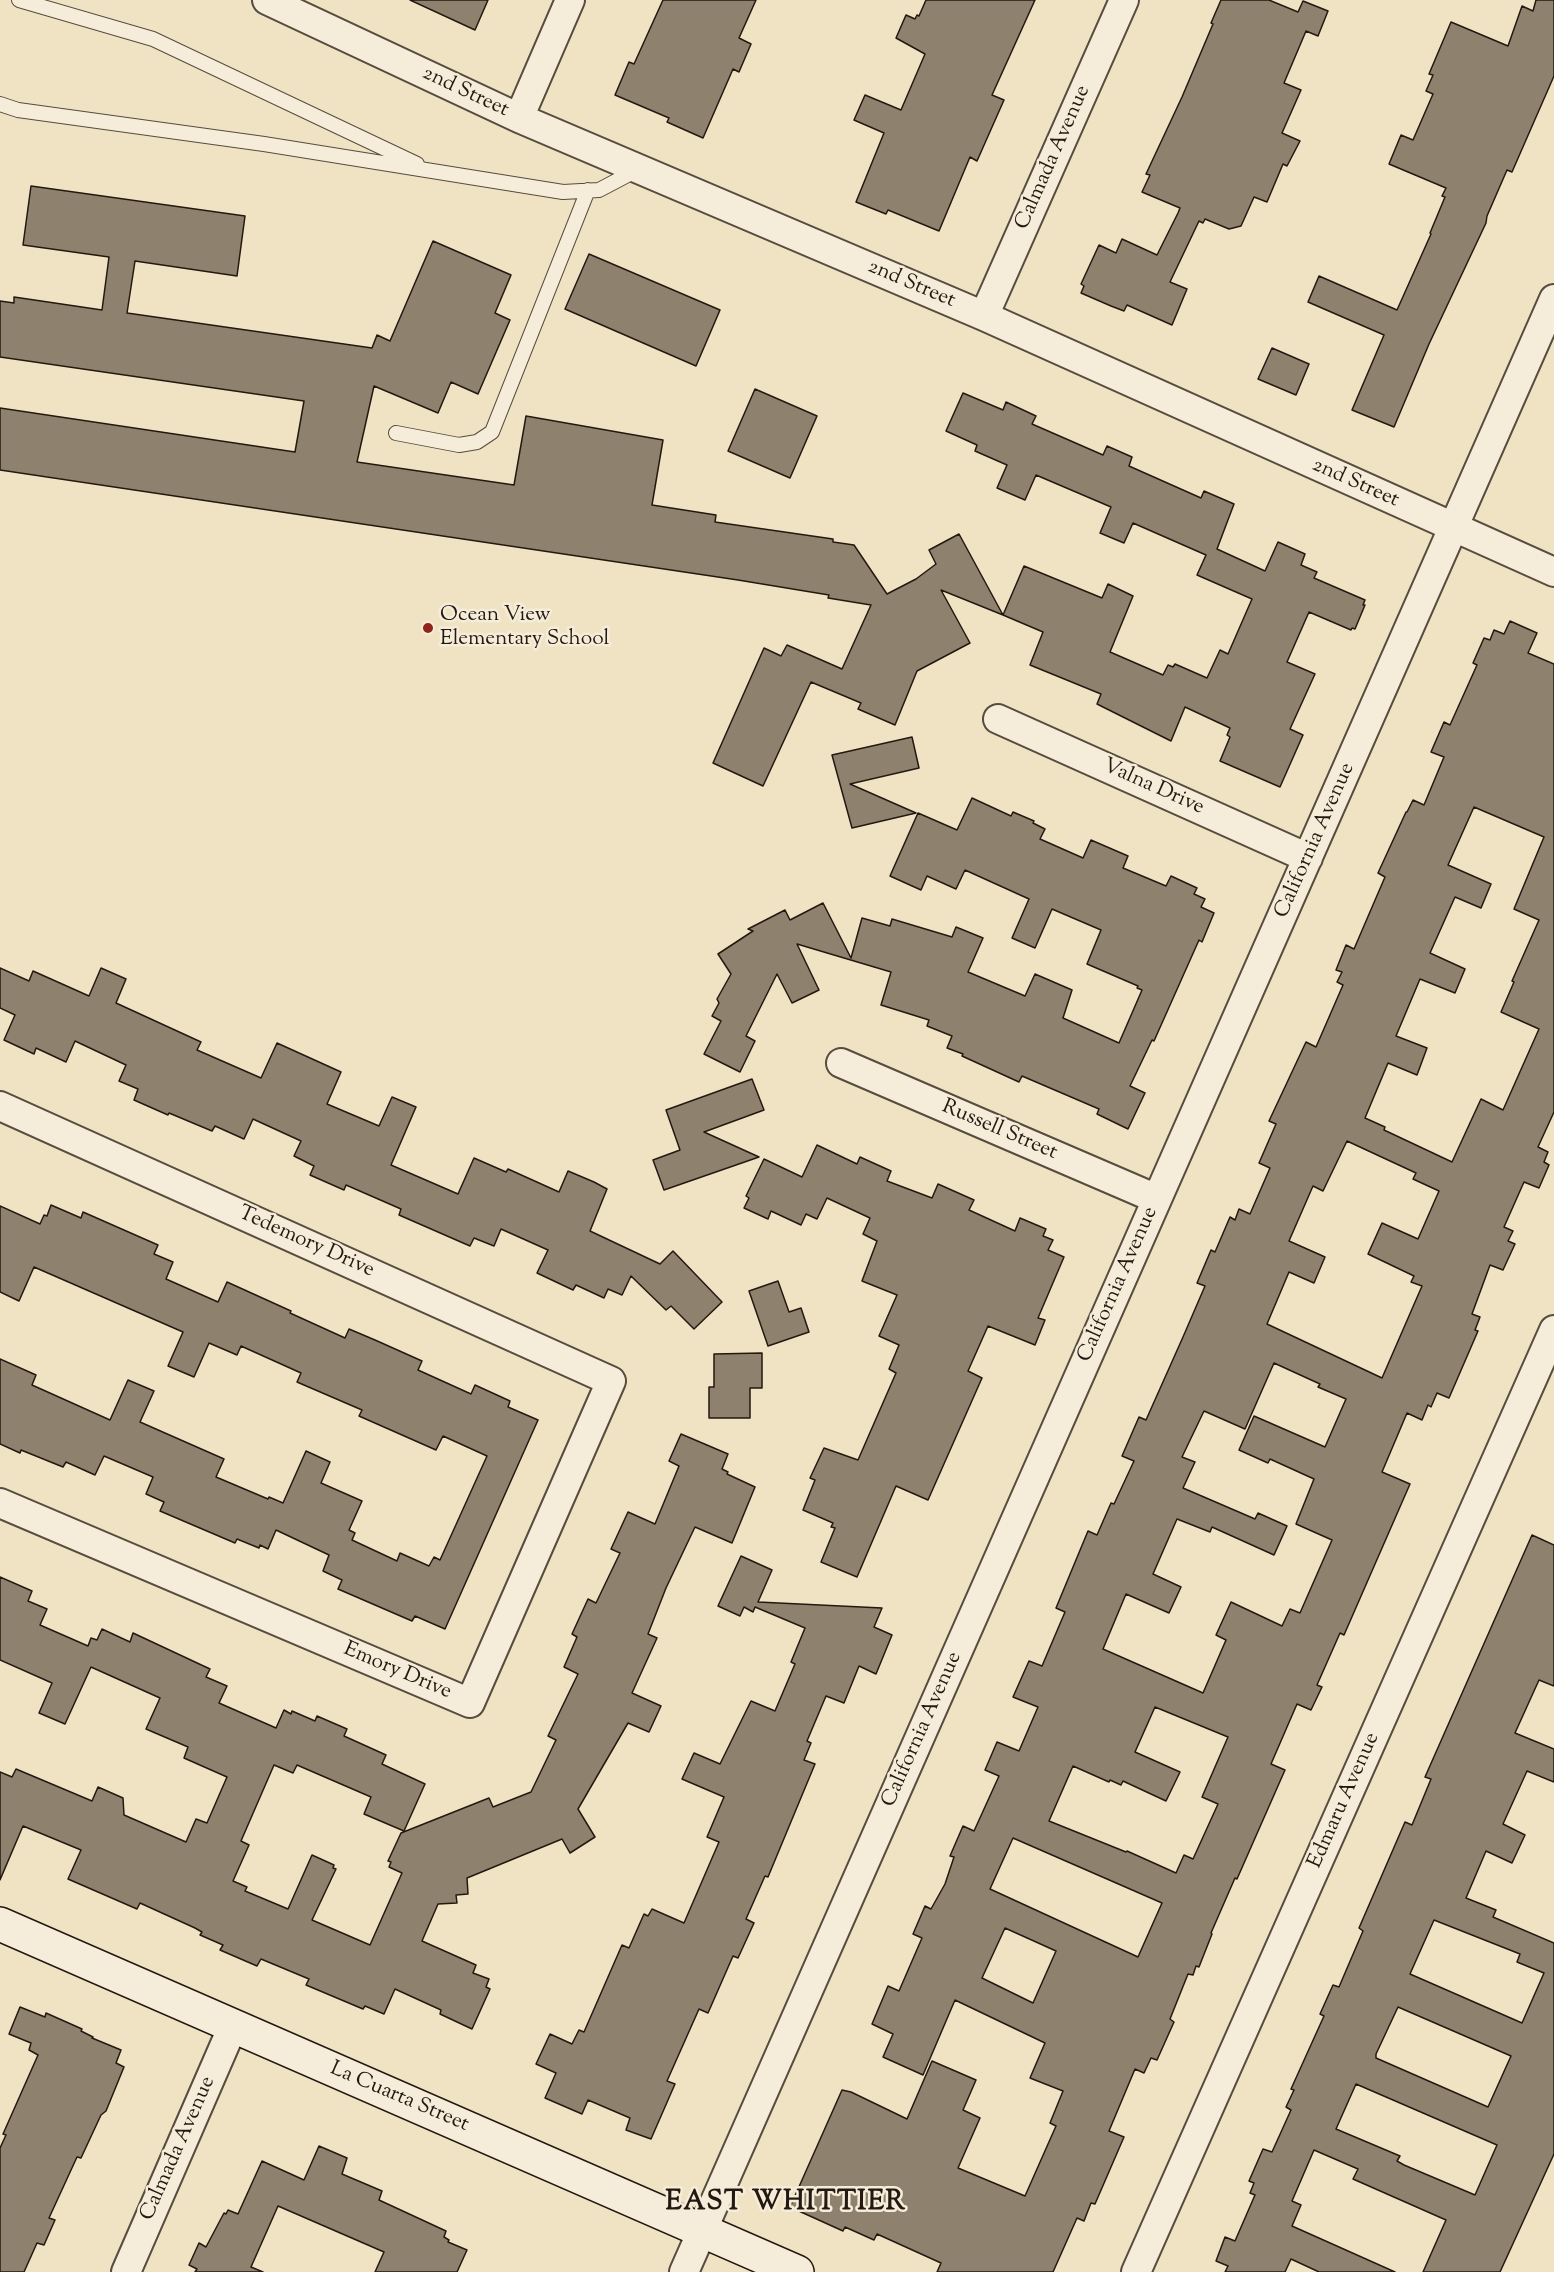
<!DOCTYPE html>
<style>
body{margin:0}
canvas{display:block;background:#efe3c4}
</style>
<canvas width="1554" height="2272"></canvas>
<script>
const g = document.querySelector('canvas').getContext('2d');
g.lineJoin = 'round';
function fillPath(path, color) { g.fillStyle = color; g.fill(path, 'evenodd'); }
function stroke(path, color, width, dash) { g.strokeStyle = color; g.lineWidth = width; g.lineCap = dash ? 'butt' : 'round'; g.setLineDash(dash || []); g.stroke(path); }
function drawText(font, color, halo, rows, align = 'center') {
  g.font = font + ' "Sorts Mill Goudy",serif'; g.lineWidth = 5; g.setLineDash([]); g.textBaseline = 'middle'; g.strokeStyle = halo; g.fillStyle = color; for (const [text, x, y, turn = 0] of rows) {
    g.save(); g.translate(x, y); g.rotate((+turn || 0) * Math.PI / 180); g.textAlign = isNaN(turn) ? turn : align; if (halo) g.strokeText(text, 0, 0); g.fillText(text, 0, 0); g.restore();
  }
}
const building = new Path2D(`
 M 410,0 L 488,0 L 475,30 Z
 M 663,0 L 756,0 L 739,38 L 751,44 L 739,72 L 733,69 L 703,138 L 667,122 L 669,118 L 615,95 L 629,62 L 634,64 Z
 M 926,0 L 1035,0 L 992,95 L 1004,100 L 977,161 L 970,157 L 939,231 L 888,210 L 886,214 L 856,202 L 884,133 L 854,120 L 865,95 L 901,110 L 925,54 L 896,38 L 906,15 L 915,19 L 917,15 L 919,16 Z
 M 1221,0 L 1269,0 L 1298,12 L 1303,1 L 1328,11 L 1318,36 L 1306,31 L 1284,83 L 1301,90 L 1282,133 L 1300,141 L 1287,166 L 1283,164 L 1267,202 L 1254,197 L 1241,226 L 1229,229 L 1205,219 L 1203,223 L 1199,221 L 1170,282 L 1187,289 L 1172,325 L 1127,305 L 1124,311 L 1111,306 L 1081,293 L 1084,286 L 1081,284 L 1099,245 L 1116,253 L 1122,239 L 1157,255 L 1178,213 L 1180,208 L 1142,192 L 1150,175 L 1146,174 L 1182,97 L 1213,24 L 1211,23 Z
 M 1536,0 L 1554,0 L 1554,76 L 1512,172 L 1507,170 L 1487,216 L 1486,223 L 1429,344 L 1394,427 L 1352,410 L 1384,335 L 1308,302 L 1319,276 L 1397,310 L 1431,234 L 1430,233 L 1445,197 L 1442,196 L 1446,188 L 1389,164 L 1401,135 L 1413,140 L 1433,94 L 1426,91 L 1433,75 L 1429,74 L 1451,22 L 1508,46 L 1522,6 L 1533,11 Z
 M 31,186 L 245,216 L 237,276 L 135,261 L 127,313 L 372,348 L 377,335 L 390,341 L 433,241 L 511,275 L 495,313 L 510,320 L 478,394 L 451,382 L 438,413 L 374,386 L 357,462 L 514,485 L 526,416 L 663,440 L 652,505 L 716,515 L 715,522 L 833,539 L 833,542 L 854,545 L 887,594 L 916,579 L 936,564 L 929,550 L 959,534 L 1003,615 L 941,590 L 970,643 L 917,671 L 895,725 L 858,709 L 861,703 L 811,682 L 763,786 L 713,763 L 764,648 L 781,656 L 787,645 L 842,669 L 871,605 L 828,598 L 829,595 L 738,580 L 0,470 L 0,408 L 295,452 L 304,401 L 0,357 L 0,301 L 14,303 L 14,297 L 102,310 L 109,257 L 23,245 Z
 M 589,254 L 720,310 L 696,366 L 565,309 Z
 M 1272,348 L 1309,364 L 1296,395 L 1258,379 Z
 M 755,389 L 817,416 L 790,478 L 728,451 Z
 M 963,393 L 1003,410 L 1006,402 L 1036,416 L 1032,424 L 1103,455 L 1107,446 L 1132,457 L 1129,466 L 1201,498 L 1204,491 L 1234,504 L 1217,549 L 1265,571 L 1278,542 L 1305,554 L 1301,565 L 1317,572 L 1314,578 L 1365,600 L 1363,605 L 1365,605 L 1355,629 L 1352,628 L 1351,630 L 1309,612 L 1287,662 L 1315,674 L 1290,729 L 1303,735 L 1280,787 L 1220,761 L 1230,737 L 1227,735 L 1230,728 L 1185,707 L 1171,741 L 1097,704 L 1101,694 L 1030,665 L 1043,632 L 1003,615 L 1024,566 L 1102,598 L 1108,584 L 1133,596 L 1110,652 L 1163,675 L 1168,665 L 1173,667 L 1175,664 L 1207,678 L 1220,650 L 1228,654 L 1252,599 L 1197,575 L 1206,555 L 1133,523 L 1124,543 L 1100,533 L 1111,507 L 1036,475 L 1025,500 L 997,488 L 1007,465 L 975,451 L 977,445 L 946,431 Z
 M 1510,621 L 1537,633 L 1528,653 L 1554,664 L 1554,1112 L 1538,1147 L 1548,1152 L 1544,1162 L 1549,1165 L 1539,1188 L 1524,1182 L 1504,1227 L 1513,1231 L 1508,1241 L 1515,1244 L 1503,1270 L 1490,1265 L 1472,1314 L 1480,1317 L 1475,1330 L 1478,1331 L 1449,1398 L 1437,1393 L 1431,1407 L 1428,1405 L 1422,1420 L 1407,1413 L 1382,1472 L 1410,1484 L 1344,1635 L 1340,1633 L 1317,1685 L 1322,1687 L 1311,1710 L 1297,1704 L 1271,1764 L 1285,1770 L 1237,1879 L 1235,1878 L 1211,1933 L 1212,1934 L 1199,1967 L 1196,1966 L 1193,1975 L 1188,1974 L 1170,2019 L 1174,2022 L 1157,2060 L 1151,2058 L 1144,2073 L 1135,2069 L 1109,2131 L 1124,2137 L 1095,2204 L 1091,2203 L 1084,2221 L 1077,2218 L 1053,2272 L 937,2272 L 941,2263 L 877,2234 L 874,2240 L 845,2227 L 843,2231 L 790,2207 L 842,2090 L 851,2092 L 907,2119 L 932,2061 L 976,2080 L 963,2110 L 980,2118 L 958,2168 L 1025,2196 L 1056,2126 L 1050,2123 L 1063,2091 L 1030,2078 L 1045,2043 L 955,2000 L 923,2075 L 883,2057 L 893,2034 L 872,2024 L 888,1986 L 899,1991 L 922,1938 L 913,1934 L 925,1906 L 931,1909 L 945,1884 L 954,1857 L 950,1856 L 963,1826 L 974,1831 L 999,1776 L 985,1770 L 997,1742 L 1019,1751 L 1038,1707 L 1013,1697 L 1029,1661 L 1042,1666 L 1065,1612 L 1056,1608 L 1088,1531 L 1097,1535 L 1111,1503 L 1114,1504 L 1134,1461 L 1122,1456 L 1139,1417 L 1146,1420 L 1183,1337 L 1205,1286 L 1197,1283 L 1211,1250 L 1215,1252 L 1230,1217 L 1235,1220 L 1239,1209 L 1250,1214 L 1270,1168 L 1259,1163 L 1276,1124 L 1269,1121 L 1306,1042 L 1316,1047 L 1343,985 L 1337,982 L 1342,972 L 1336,970 L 1346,945 L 1354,949 L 1385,877 L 1378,873 L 1406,812 L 1407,812 L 1413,800 L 1424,805 L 1444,757 L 1431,752 L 1444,722 L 1450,725 L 1477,665 L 1473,663 L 1484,638 L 1490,640 L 1494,630 L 1504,634 ZM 1474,807 L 1544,837 L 1514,909 L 1539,920 L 1512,981 L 1514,982 L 1501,1012 L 1539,1029 L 1503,1110 L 1481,1099 L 1452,1162 L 1384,1130 L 1385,1127 L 1365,1118 L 1388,1063 L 1417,1075 L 1427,1048 L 1396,1036 L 1420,979 L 1455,993 L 1465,969 L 1430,953 L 1455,897 L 1481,908 L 1491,884 L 1448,865 ZM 1347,1141 L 1416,1173 L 1413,1179 L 1439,1191 L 1418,1239 L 1382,1223 L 1368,1254 L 1414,1276 L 1411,1282 L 1422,1286 L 1382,1378 L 1267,1324 L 1289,1272 L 1314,1283 L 1325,1257 L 1289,1241 L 1313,1186 L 1323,1191 ZM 1274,1363 L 1320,1384 L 1318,1387 L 1346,1399 L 1325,1447 L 1254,1416 L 1239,1450 L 1268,1463 L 1270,1459 L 1314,1479 L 1296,1524 L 1332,1540 L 1300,1613 L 1290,1609 L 1282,1626 L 1231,1602 L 1216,1635 L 1226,1640 L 1203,1693 L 1103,1649 L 1126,1594 L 1169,1613 L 1181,1587 L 1153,1574 L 1177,1519 L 1210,1532 L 1212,1527 L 1274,1555 L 1287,1526 L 1258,1513 L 1255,1519 L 1183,1488 L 1195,1462 L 1182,1457 L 1204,1411 L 1245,1429 ZM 1155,1707 L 1228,1737 L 1202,1797 L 1218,1804 L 1193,1859 L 1184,1855 L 1176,1873 L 1127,1851 L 1126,1852 L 1049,1821 L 1073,1766 L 1109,1782 L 1110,1780 L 1121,1785 L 1123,1781 L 1166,1801 L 1180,1772 L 1135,1752 ZM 1013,1838 L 1162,1903 L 1138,1957 L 990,1889 ZM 1005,1928 L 1056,1951 L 1033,2003 L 982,1978 Z
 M 912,737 L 919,768 L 850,784 L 916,813 L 852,828 L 832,755 Z
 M 972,798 L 1011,816 L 1013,812 L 1034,821 L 1033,823 L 1045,829 L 1040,839 L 1083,858 L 1091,840 L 1128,856 L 1123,868 L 1166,886 L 1171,876 L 1197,888 L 1194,894 L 1205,899 L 1201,907 L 1214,913 L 1202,942 L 1199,940 L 1154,1041 L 1152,1040 L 1130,1086 L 1145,1093 L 1128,1129 L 1097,1114 L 1099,1109 L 1022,1076 L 1019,1082 L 962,1056 L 963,1054 L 947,1048 L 952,1036 L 927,1026 L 929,1020 L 881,1005 L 891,972 L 797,944 L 819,990 L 792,1003 L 777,974 L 746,1036 L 755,1041 L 740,1072 L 704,1054 L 721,1021 L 712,1016 L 719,1003 L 717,999 L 731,974 L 718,954 L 753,931 L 748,929 L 785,910 L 790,920 L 823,903 L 851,958 L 862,918 L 890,926 L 892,919 L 952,937 L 956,927 L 983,938 L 968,972 L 1025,996 L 1035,974 L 1072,990 L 1063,1018 L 1119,1043 L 1142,990 L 1137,988 L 1138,986 L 1087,964 L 1101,930 L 1052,909 L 1035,948 L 1012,938 L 1029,899 L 965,870 L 956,889 L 927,876 L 921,890 L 890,876 L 918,813 L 957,830 Z
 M 0,968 L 29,981 L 33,971 L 89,996 L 101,968 L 126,979 L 116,1003 L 201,1042 L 197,1050 L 261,1078 L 277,1043 L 341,1072 L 327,1104 L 379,1126 L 392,1097 L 416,1107 L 391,1165 L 458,1194 L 474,1158 L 506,1172 L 508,1169 L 559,1192 L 568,1171 L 594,1182 L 607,1189 L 590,1231 L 660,1264 L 673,1251 L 722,1302 L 694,1329 L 671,1306 L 666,1310 L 631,1276 L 622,1295 L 608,1289 L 604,1298 L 576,1285 L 573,1290 L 537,1273 L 548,1250 L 501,1229 L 494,1246 L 474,1238 L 470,1246 L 399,1215 L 401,1209 L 346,1185 L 344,1190 L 310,1175 L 314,1166 L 294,1156 L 301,1141 L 253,1119 L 244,1139 L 215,1126 L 212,1131 L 169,1113 L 168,1115 L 134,1100 L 138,1089 L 119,1081 L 126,1065 L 75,1041 L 66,1062 L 36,1048 L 34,1054 L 4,1040 L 15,1015 L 0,1008 Z
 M 752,1079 L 764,1110 L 704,1132 L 759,1157 L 664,1190 L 653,1160 L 680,1150 L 666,1110 Z
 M 817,1145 L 857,1164 L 860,1157 L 891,1171 L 887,1181 L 932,1198 L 938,1184 L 974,1200 L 969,1210 L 1015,1231 L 1020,1218 L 1046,1229 L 1043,1236 L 1053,1240 L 1048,1250 L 1064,1257 L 1038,1318 L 1045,1320 L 1035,1345 L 988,1326 L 968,1371 L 982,1378 L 928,1500 L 896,1486 L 857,1577 L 821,1562 L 835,1528 L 831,1527 L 833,1523 L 803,1510 L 815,1480 L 810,1478 L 824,1448 L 858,1460 L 896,1373 L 889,1369 L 899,1345 L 879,1336 L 897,1295 L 862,1281 L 877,1241 L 863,1234 L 870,1218 L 827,1198 L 817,1219 L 806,1214 L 801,1225 L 771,1211 L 768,1219 L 744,1208 L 749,1198 L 746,1196 L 764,1159 L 802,1177 Z
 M 51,1205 L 81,1218 L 83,1212 L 158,1245 L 154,1254 L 173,1262 L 166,1279 L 218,1302 L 227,1282 L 291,1311 L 290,1313 L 345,1338 L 349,1329 L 375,1340 L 422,1361 L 418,1370 L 471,1394 L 475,1385 L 510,1401 L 508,1407 L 538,1420 L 445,1629 L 415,1616 L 412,1621 L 338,1589 L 342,1580 L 323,1571 L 329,1555 L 276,1530 L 268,1549 L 260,1545 L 259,1548 L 237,1539 L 235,1543 L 160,1511 L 164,1502 L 146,1494 L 153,1477 L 104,1456 L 95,1475 L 66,1462 L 63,1467 L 21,1450 L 20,1453 L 0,1444 L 0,1359 L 36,1375 L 32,1385 L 110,1420 L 128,1380 L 154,1391 L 140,1422 L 224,1459 L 216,1477 L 268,1499 L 269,1497 L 283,1503 L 306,1451 L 330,1462 L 321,1483 L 362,1501 L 349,1530 L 355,1533 L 352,1540 L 397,1561 L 400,1553 L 429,1566 L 434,1557 L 440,1560 L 487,1456 L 443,1436 L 436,1450 L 359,1416 L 362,1410 L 297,1382 L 301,1373 L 241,1346 L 237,1355 L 209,1343 L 194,1377 L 168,1366 L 183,1332 L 34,1267 L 19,1301 L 0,1292 L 0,1206 L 40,1224 L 44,1215 L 47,1216 Z
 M 778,1281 L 789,1312 L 801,1308 L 809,1332 L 768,1346 L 749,1291 Z
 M 762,1353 L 762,1388 L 750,1388 L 750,1418 L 709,1418 L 709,1387 L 714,1387 L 714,1354 Z
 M 681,1434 L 728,1454 L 722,1469 L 728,1472 L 727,1474 L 755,1487 L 732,1543 L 695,1527 L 666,1588 L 648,1634 L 657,1638 L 632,1693 L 661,1706 L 649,1732 L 628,1723 L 578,1809 L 595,1837 L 570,1853 L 562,1839 L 467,1878 L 468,1894 L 456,1895 L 457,1903 L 438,1904 L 422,1941 L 476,1965 L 473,1973 L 489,1979 L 486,1987 L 490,1989 L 472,2029 L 440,2014 L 441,2010 L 395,1989 L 384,2014 L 365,2006 L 363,2009 L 306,1985 L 309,1979 L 261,1959 L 257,1966 L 220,1950 L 223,1945 L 200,1935 L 202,1932 L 195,1928 L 140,1903 L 137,1909 L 68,1879 L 81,1850 L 23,1826 L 0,1880 L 0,1772 L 12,1777 L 16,1769 L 92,1801 L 98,1787 L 123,1798 L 124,1815 L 186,1842 L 196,1819 L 207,1823 L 227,1777 L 184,1758 L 188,1747 L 146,1729 L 160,1698 L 91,1667 L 65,1724 L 39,1713 L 52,1683 L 0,1660 L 0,1577 L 32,1591 L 28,1601 L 47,1609 L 40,1625 L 88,1646 L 91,1638 L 97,1640 L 102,1629 L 130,1642 L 133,1633 L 210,1669 L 206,1677 L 227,1686 L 219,1703 L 276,1728 L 284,1710 L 291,1714 L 292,1711 L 315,1721 L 317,1716 L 347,1729 L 344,1736 L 386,1755 L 382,1764 L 425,1784 L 404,1831 L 364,1814 L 371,1797 L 297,1765 L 293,1773 L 274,1765 L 241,1841 L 249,1845 L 233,1881 L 247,1887 L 245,1891 L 288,1909 L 312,1855 L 334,1865 L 333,1868 L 336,1869 L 312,1920 L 370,1945 L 402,1873 L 389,1867 L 391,1862 L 388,1861 L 401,1833 L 489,1798 L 493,1807 L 531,1792 L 556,1740 L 548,1736 L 578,1674 L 564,1667 L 577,1637 L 572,1634 L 588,1599 L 596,1603 L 620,1553 L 611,1549 L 628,1512 L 655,1524 L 679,1466 L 669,1461 Z
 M 1532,1535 L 1554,1545 L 1554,1686 L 1539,1680 L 1515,1733 L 1554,1749 L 1554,1782 L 1527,1771 L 1503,1824 L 1525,1835 L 1512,1863 L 1486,1851 L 1466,1898 L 1496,1910 L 1493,1917 L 1554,1943 L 1554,2154 L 1500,2272 L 1423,2272 L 1446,2220 L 1353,2179 L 1358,2169 L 1314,2150 L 1292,2201 L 1301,2205 L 1292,2226 L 1395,2272 L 1319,2272 L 1291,2259 L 1285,2272 L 1225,2272 L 1228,2266 L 1216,2261 L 1225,2237 L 1235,2241 L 1255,2195 L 1250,2193 L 1254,2183 L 1249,2181 L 1263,2149 L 1272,2152 L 1291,2110 L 1286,2107 L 1294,2090 L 1291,2089 L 1324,2016 L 1320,2014 L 1333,1985 L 1339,1987 L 1363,1931 L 1359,1928 L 1405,1822 L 1412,1825 L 1431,1779 L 1425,1777 ZM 1434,1920 L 1520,1954 L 1517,1962 L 1544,1973 L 1522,2023 L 1410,1974 ZM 1398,2007 L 1511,2056 L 1488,2107 L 1376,2058 L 1376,2054 ZM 1356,2084 L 1497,2145 L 1475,2195 L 1404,2165 L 1397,2161 L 1400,2156 L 1336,2129 Z
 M 741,1556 L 772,1570 L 758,1602 L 882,1608 L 874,1627 L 892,1635 L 876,1674 L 859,1666 L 844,1703 L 826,1696 L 807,1741 L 811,1743 L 804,1760 L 815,1764 L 768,1877 L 765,1876 L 746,1919 L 754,1923 L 738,1958 L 733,1956 L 708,2013 L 699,2009 L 667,2081 L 675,2084 L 651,2139 L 626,2130 L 630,2118 L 588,2100 L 582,2114 L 545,2098 L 556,2073 L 536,2064 L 550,2034 L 572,2044 L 579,2030 L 584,2032 L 622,1945 L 629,1948 L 644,1914 L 648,1916 L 652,1909 L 684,1923 L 719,1842 L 707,1837 L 724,1797 L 682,1779 L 694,1753 L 720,1764 L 751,1701 L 775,1711 L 795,1664 L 791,1662 L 805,1628 L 755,1607 L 753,1612 L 744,1607 L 740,1616 L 718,1606 Z
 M 20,2007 L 45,2017 L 46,2013 L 82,2029 L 81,2031 L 93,2037 L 92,2038 L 121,2050 L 116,2063 L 124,2067 L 106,2111 L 101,2115 L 81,2158 L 77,2157 L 49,2218 L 55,2220 L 44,2245 L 37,2243 L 24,2272 L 0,2272 L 0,2148 L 6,2135 L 3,2134 L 38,2055 L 29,2050 L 31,2043 L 9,2034 Z
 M 319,2146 L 347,2158 L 342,2174 L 382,2191 L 379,2200 L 446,2231 L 444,2237 L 449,2240 L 448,2242 L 467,2250 L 457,2272 L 375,2272 L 384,2252 L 278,2206 L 251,2267 L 263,2272 L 195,2272 L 197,2269 L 189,2265 L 199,2243 L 206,2247 L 224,2213 L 226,2214 L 228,2210 L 238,2214 L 262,2161 L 304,2180 Z`);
const lane = new Path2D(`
 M 19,0 L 153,39 L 417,164
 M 0,104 L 18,110 L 264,144 L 563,192 L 599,190 L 637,170
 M 396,433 L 459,445 L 477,442 L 492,432 L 588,190`);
const street = new Path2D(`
 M 267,0 L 519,118 L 984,316 L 1554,572
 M 519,118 L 570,0
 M 984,316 L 1124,0
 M 998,719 L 1308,858
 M 841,1063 L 1157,1199
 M 0,1106 L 611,1381 L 470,1703 L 0,1503
 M 126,2272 L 233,2026
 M 684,2272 L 1554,299
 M 1136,2272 L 1554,1330`);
const secondary = new Path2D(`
 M 0,1924 L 797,2272`);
const markers = [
 [428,628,6,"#8f2418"]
];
const streetNames = [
 ["2nd Street",465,93,25],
 ["Calmada Avenue",1054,158,-66],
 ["2nd Street",911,285,23],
 ["2nd Street",1355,484,24],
 ["Valna Drive",1153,788,24],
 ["California Avenue",1316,841,-66],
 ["Russell Street",999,1131,23],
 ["Tedemory Drive",306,1243,24],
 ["California Avenue",1119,1285,-66],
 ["Emory Drive",397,1672,23],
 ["California Avenue",923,1730,-66],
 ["Edmaru Avenue",1345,1801,-66],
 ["La Cuarta Street",399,2098,23],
 ["Calmada Avenue",179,2149,-66]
];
const poiNames = [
 ["Ocean View",440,616],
 ["Elementary School",440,640]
];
const districtNames = [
 ["EAST WHITTIER",786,2204]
];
fillPath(building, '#8e826e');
stroke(building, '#241910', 1.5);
stroke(lane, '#574c3d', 16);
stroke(street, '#574c3d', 32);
stroke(secondary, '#241910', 36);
stroke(lane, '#f5edd9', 14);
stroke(street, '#f5edd9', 28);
stroke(secondary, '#f5edd9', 33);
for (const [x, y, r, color] of markers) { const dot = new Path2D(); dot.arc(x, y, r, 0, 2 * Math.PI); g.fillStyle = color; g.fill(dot); stroke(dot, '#f5edd9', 2); }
drawText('21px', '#241910', '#f5edd9', streetNames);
drawText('21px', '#241910', '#f5edd9', poiNames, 'left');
g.letterSpacing = '1.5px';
drawText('bold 27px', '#241910', '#f5edd9', districtNames);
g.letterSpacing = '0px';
</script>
